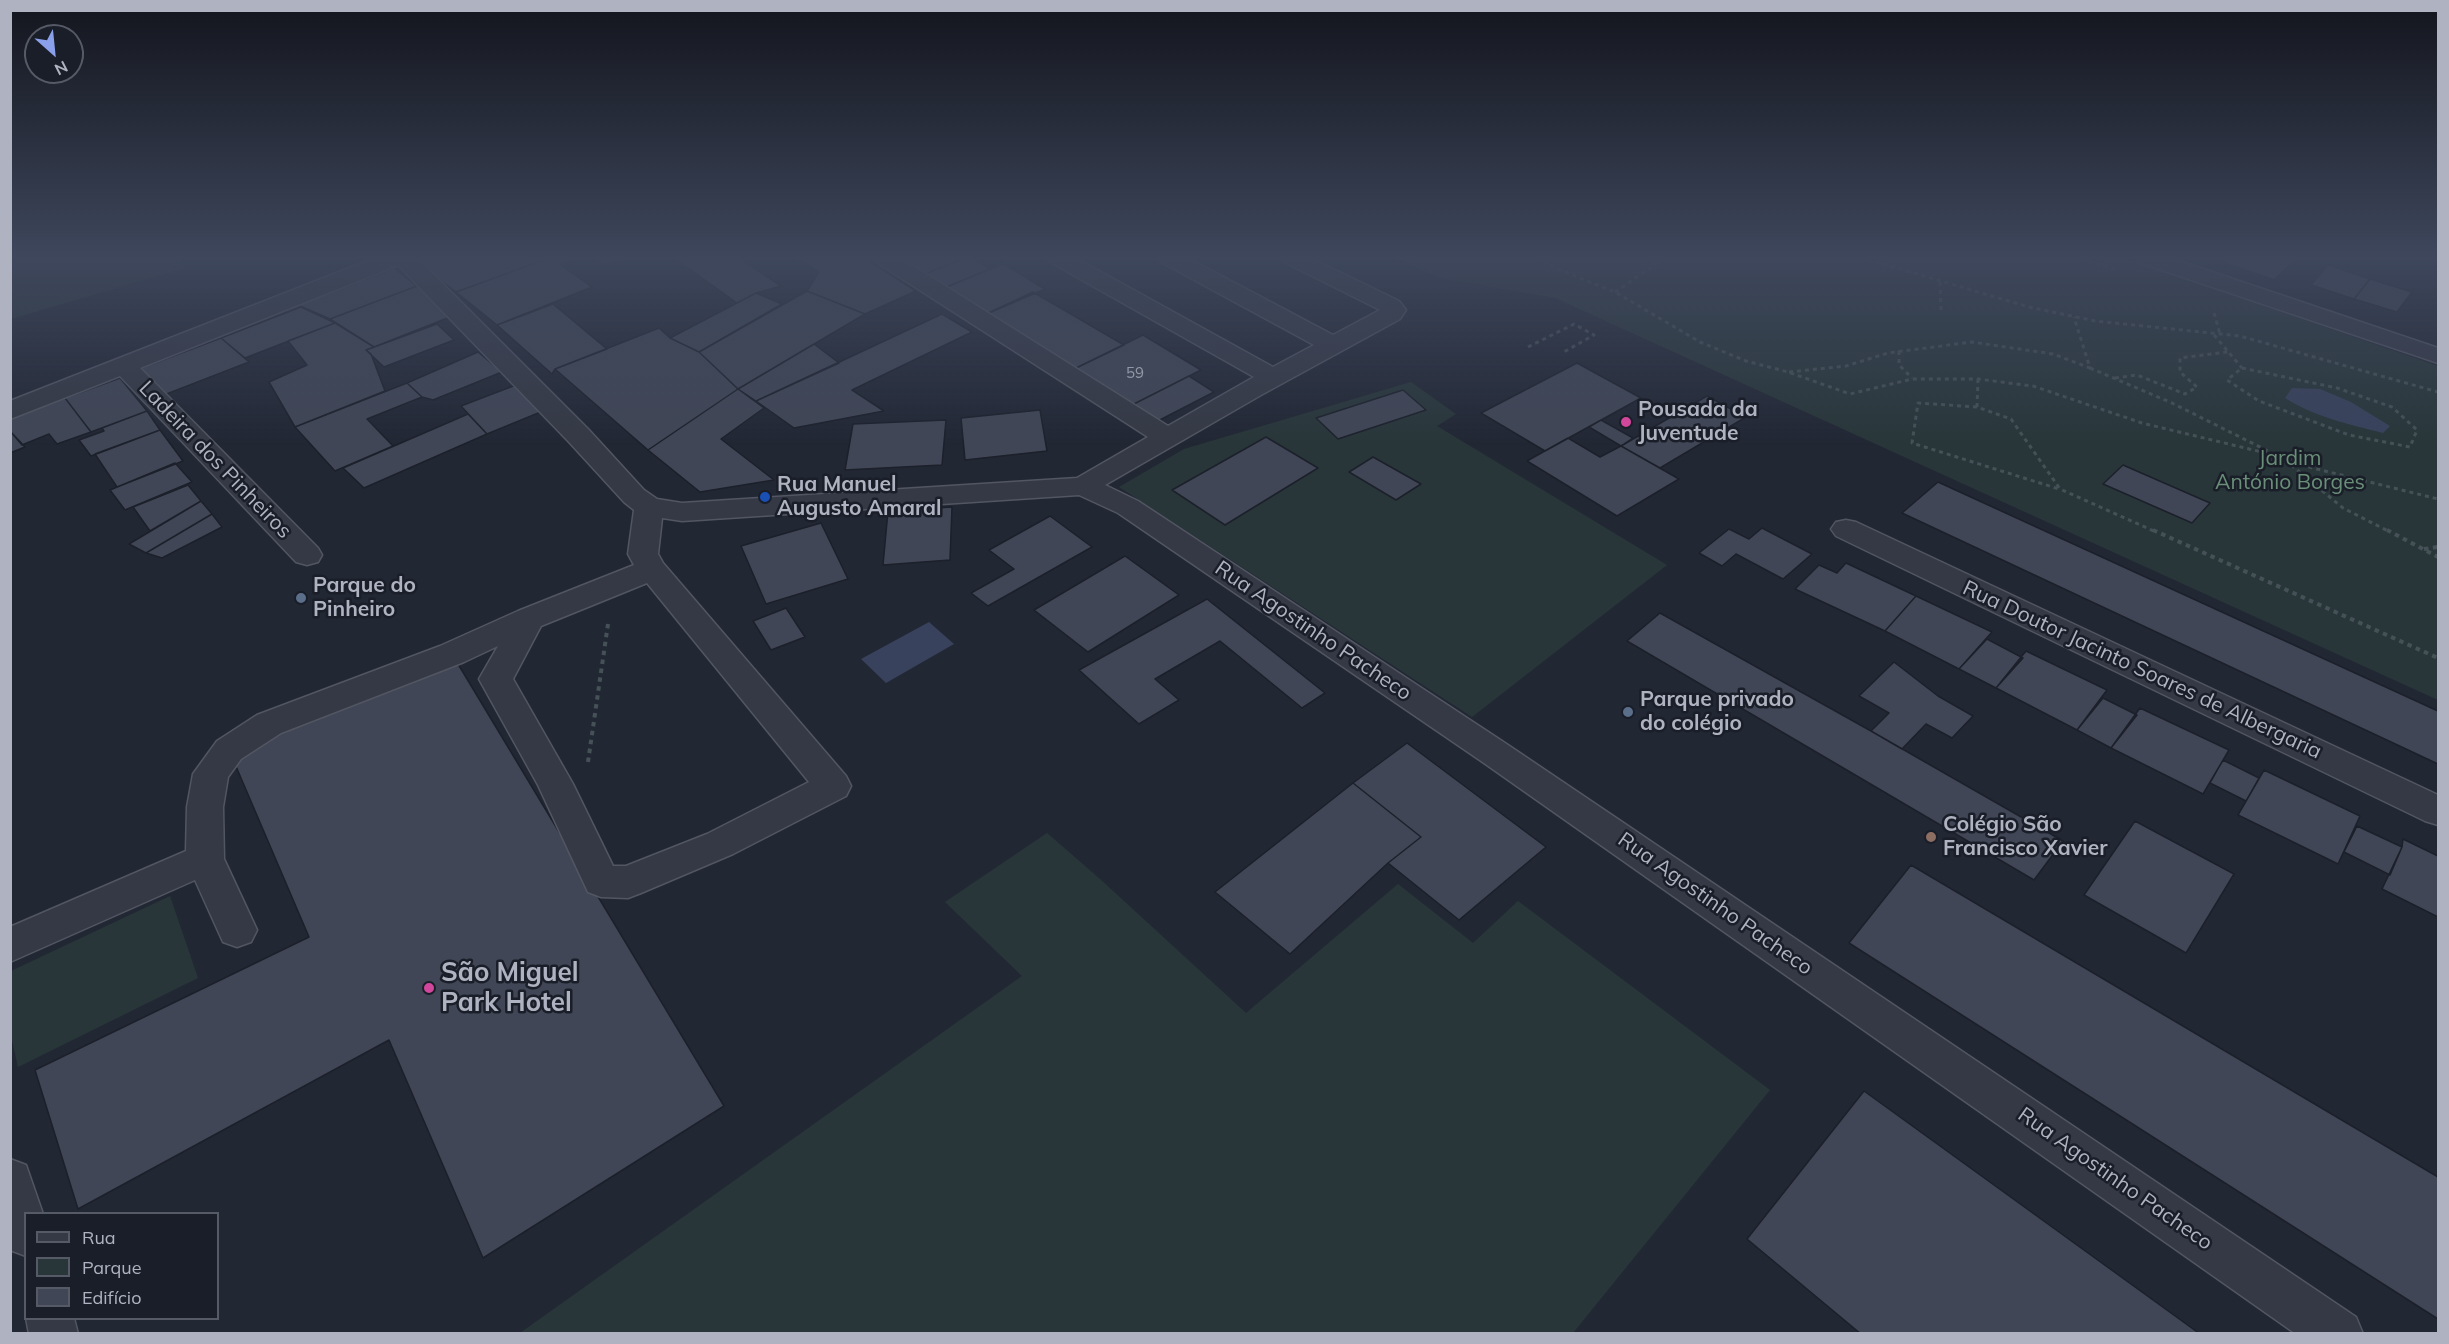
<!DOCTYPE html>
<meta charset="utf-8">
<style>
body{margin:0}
#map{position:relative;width:2449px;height:1344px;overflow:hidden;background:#222734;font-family:Mulish,sans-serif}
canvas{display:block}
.frame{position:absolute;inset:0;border:12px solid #afb3c1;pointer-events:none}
.legend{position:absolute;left:24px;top:1212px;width:195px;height:108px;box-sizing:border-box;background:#1a1e29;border:2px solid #565a66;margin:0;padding:8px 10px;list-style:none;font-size:18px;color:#afb3c1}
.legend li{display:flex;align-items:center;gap:12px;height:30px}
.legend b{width:30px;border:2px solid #565a66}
.north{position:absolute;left:24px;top:24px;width:60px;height:60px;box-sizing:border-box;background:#1a1e29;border:2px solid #565a66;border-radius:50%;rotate:153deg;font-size:16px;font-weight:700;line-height:24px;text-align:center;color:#afb3c1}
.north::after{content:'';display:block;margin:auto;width:21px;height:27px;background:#8ba0ea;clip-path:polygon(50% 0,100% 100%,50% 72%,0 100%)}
</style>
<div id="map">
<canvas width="2449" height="1344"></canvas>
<div class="frame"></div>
<ul class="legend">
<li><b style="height:8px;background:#353945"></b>Rua</li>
<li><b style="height:16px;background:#283639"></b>Parque</li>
<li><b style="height:16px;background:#404655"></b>Edifício</li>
</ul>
<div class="north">N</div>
</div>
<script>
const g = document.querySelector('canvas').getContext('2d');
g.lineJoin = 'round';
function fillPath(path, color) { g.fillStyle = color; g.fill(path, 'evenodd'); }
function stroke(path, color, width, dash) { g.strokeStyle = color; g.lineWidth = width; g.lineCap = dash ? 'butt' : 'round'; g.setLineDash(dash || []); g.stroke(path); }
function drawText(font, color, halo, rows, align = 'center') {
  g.font = font + ' Mulish,sans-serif'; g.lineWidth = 5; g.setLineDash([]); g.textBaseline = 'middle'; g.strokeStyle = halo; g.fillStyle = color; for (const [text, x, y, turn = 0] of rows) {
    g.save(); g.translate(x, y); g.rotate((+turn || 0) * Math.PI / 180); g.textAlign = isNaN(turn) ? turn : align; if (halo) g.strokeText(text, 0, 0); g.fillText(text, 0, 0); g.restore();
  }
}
const green = new Path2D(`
 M 11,257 L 178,257 L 185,268 L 11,319 Z
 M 1393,257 L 2122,257 L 2438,366 L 2438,700 L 1555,298 L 1440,278 Z
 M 1411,382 L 1456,414 L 1437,426 L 1667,565 L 1472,717 L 1119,487 L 1184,449 Z
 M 1047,833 L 1100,879 L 1246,1013 L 1398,884 L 1473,943 L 1518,901 L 1770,1090 L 1573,1333 L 520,1333 L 1022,976 L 945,902 Z
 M 170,896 L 198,978 L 18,1067 L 11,1036 L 11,971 Z`);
const water = new Path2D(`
 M 2292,388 L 2320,389 L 2351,402 L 2390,426 L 2383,433 C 2348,424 2315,417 2285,398 Z
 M 929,622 L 954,644 L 886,683 L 861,659 Z`);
const building = new Path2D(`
 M 409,257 L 552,257 L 456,292 Z
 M 552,257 L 577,257 L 559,264 L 592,287 L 497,325 L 456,292 Z
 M 593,257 L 627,257 L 604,265 Z
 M 673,257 L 737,257 L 781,286 L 756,293 L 737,303 Z
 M 796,257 L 863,257 L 916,291 L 865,314 L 807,291 L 819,272 Z
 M 909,257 L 969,257 L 922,275 L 900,260 Z
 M 969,257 L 990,269 L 944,288 L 922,275 Z
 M 2229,257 L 2292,257 L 2297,258 L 2274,280 L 2223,262 Z
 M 1003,264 L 1045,289 L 984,315 L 944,288 Z
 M 2328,265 L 2370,279 L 2354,299 L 2311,285 Z
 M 394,268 L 417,286 L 330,319 L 298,305 Z
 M 2370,279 L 2412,292 L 2397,312 L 2354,299 Z
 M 417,286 L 455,315 L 374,347 L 330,319 Z
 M 807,291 L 865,314 L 738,389 L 699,352 Z
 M 1033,292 L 1124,345 L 1072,370 L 984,315 Z
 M 756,293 L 782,304 L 699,352 L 670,338 Z
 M 553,304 L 607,349 L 555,369 L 552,374 L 497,325 Z
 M 301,307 L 335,323 L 245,358 L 221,338 Z
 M 942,314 L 972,332 L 852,390 L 884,411 L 794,428 L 756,401 Z
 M 335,323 L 374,347 L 366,350 L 371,354 L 385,391 L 295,427 L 269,382 L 307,365 L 288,341 Z
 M 437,324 L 454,340 L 384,367 L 366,350 Z
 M 659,328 L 670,338 L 699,352 L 738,389 L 648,450 L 555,369 Z
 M 1143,335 L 1201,370 L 1128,407 L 1072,370 Z
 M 221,338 L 249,362 L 164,395 L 139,369 Z
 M 814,344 L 839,363 L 756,401 L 738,389 Z
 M 478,352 L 502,372 L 433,400 L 422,397 L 407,383 Z
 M 1577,363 L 1641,398 L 1545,451 L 1481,413 Z
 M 1189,376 L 1214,392 L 1154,423 L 1128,407 Z
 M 120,378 L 147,411 L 91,432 L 65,398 Z
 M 407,383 L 422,397 L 367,419 L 393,446 L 335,471 L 295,427 Z
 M 521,383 L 548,409 L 487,434 L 461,406 Z
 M 738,389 L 764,408 L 721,439 L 774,480 L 700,492 L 648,450 Z
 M 1403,390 L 1426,410 L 1338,439 L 1316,418 Z
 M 1707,396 L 1746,417 L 1660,468 L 1621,446 Z
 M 65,398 L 91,432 L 57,444 L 49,434 L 22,445 L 10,431 L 10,418 Z
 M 1040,410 L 1047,451 L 965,460 L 961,418 Z
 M 147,411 L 160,430 L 91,456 L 79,440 L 104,431 L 102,428 Z
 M 468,414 L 487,434 L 364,488 L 343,468 Z
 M 946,420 L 942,465 L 845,470 L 853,424 Z
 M 1601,420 L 1633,438 L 1621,446 L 1589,427 Z
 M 160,430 L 183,461 L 117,487 L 95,454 Z
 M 10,431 L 25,447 L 10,453 Z
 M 1266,437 L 1318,468 L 1225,525 L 1172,490 Z
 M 1568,438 L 1600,457 L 1621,446 L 1679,479 L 1617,516 L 1527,461 Z
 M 1373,457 L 1421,484 L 1396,500 L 1349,472 Z
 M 175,463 L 192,482 L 125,510 L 110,490 Z
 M 2123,465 L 2210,503 L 2192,523 L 2103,484 Z
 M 1938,482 L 2438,711 L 2438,764 L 1902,513 Z
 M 188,485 L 201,501 L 150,531 L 133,507 Z
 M 201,501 L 212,514 L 146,553 L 129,544 Z
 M 952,507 L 950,560 L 883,565 L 888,511 Z
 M 212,514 L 222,527 L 162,558 L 146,553 Z
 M 1050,516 L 1092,547 L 988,606 L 971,593 L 1014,569 L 989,550 Z
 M 821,523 L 848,579 L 766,604 L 741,546 Z
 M 1762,528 L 1812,554 L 1783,579 L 1736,554 L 1722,566 L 1699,553 L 1729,529 L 1749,539 Z
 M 1125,556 L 1179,595 L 1088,652 L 1034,610 Z
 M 1846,563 L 1916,596 L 1885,631 L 1795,589 L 1819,565 L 1837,573 Z
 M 1916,596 L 1992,632 L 1959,669 L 1885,631 Z
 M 1207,599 L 1325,693 L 1302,708 L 1220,641 L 1155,679 L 1179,700 L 1139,724 L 1079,670 Z
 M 786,608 L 805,637 L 771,650 L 753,621 Z
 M 1660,613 L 1871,731 L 2063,841 L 2034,880 L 1627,641 Z
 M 1987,639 L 2023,658 L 1996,688 L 1959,669 Z
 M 2026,651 L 2107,690 L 2077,730 L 1996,688 Z
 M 452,654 L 724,1106 L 483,1258 L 389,1040 L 78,1209 L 35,1070 L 309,937 L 229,750 Z
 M 1894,662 L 1938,696 L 1973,716 L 1952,738 L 1926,724 L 1902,749 L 1871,731 L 1889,713 L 1859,696 Z
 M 2103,698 L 2137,715 L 2111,748 L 2077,730 Z
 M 2140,708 L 2229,750 L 2203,794 L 2111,748 Z
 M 1407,743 L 1546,847 L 1459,920 L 1388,863 L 1421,837 L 1353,783 Z
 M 2223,760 L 2259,778 L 2246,801 L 2210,783 Z
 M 2264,770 L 2360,816 L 2338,864 L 2238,815 Z
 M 1353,783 L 1421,837 L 1388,863 L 1290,954 L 1215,892 Z
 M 2135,821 L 2234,874 L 2186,953 L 2084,895 Z
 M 2357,826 L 2402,847 L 2390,875 L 2344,852 Z
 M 2403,839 L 2438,856 L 2438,917 L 2382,889 L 2402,847 Z
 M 1911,865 L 2438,1177 L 2438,1319 L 1849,943 Z
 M 1864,1091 L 2200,1334 L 1861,1334 L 1747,1239 Z`);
const pathFar1 = new Path2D(`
 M 1528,257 L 1615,292 L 1700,342 L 1746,361 L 1788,372 L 1850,394 L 1912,379 L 1978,379 L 2033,386 L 2142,423 L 2274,455 L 2305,466 L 2438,499
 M 1860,257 L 2029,307 L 2095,321 L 2240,336 L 2438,392
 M 2073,257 L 2115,269
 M 1940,282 L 1941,310
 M 1615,292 L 1666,257
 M 2214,313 L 2220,334
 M 2214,335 L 2242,368
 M 1528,347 L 1574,324 L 1594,335 L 1562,353
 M 1899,351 L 1899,365 L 1912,378
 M 2090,368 L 2172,403 L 2268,451
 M 2242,368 L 2337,388 L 2392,407 L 2417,430 L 2410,447 L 2349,435 L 2259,401 L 2227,380 Z
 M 1789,372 L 1846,366 L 1888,353 L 1972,342 L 2053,354 L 2090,368 L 2074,317
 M 2115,378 L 2137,375 L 2185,394 L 2197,387 L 2180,372 L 2180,358 L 2228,352
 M 1978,379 L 1977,407 L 2011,419 L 2060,489 L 2156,532
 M 1977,407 L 1918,403 L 1912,443 L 2059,489
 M 2285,460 L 2343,508 L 2390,532`);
const path = new Path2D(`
 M 2153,530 L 2438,658
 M 2387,530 L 2438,557
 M 2424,549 L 2438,547
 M 588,762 L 608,624`);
const minor = new Path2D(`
 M 377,257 L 416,257 L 589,430 L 644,490 L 657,499 L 682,503 L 1077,478 L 1148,437 L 876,262 L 873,257 L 899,257 L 1168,426 L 1254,377 L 1050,262 L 1047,257 L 1074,257 L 1273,367 L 1314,345 L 1161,262 L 1158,257 L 1186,257 L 1333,335 L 1380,310 L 1284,262 L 1281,257 L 1309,257 L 1399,301 L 1406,310 L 1400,319 L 1261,395 L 1105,485 L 1138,501 L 1508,745 L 2356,1317 L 2363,1334 L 2296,1334 L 1484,763 L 1118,513 L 1079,495 L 682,521 L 662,518 L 658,554 L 663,563 L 846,776 L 851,786 L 846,796 L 733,854 L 641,893 L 628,898 L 601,897 L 588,892 L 538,785 L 479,679 L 498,646 L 464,662 L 281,733 L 241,759 L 228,777 L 223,807 L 224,859 L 257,930 L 251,942 L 237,947 L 223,942 L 195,880 L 10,962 L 10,927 L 186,851 L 187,807 L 193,774 L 217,741 L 257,715 L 440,646 L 518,611 L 634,565 L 628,554 L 634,510 L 624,502 L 569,442 L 398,265 L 140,368 L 318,548 L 322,555 L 318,562 L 307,565 L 296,562 L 120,376 L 10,419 L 10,401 ZM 647,583 L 809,782 L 707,834 L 626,866 L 613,866 L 573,784 L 513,679 L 541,626 Z
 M 2135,257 L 2168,257 L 2438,348 L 2438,363 L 2138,262 Z
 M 1846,520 L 1856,522 L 2438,795 L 2438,825 L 2425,821 L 1836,536 L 1831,529 L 1836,522 Z
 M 10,1159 L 26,1165 L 43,1214 L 26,1214 L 26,1256 L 10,1250 Z
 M 26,1318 L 74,1318 L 78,1334 L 29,1334 Z`);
const markers = [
 [1626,422,6,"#d1479c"],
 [765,497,6,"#1a4fb4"],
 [301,598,6,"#5c6f8a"],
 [1628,712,6,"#5c6f8a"],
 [1931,837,6,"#8d6e63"],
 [429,988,6,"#d1479c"]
];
const farNumbernames = [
 ["59",1135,373]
];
const poiNames = [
 ["Pousada da",1638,410],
 ["Juventude",1638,434],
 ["Rua Manuel",777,485],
 ["Augusto Amaral",777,509],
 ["Parque do",313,586],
 ["Pinheiro",313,610],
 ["Parque privado",1640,700],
 ["do colégio",1640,724],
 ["Colégio São",1943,825],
 ["Francisco Xavier",1943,849]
];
const parkNames = [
 ["Jardim",2290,459],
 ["António Borges",2290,483]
];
const streetNames = [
 ["Ladeira dos Pinheiros",215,460,46],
 ["Rua Agostinho Pacheco",1313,631,34],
 ["Rua Doutor Jacinto Soares de Albergaria",2142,670,25],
 ["Rua Agostinho Pacheco",1715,904,35],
 ["Rua Agostinho Pacheco",2115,1179,35]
];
const nearPoinames = [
 ["São Miguel",441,973],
 ["Park Hotel",441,1003]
];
fillPath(green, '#283639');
fillPath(water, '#39425c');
fillPath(building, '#404655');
stroke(building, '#1c202b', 1.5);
stroke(minor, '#525662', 3);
stroke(pathFar1, '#455156', 3, [4, 4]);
stroke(path, '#455156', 4, [4.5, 4.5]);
fillPath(minor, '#353945');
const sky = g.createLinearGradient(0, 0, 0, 445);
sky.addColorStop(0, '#13151d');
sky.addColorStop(0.58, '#3e475c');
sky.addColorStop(1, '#3e475c00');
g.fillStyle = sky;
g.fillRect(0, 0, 2449, 445);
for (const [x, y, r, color] of markers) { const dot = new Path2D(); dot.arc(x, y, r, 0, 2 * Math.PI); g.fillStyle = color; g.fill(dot); stroke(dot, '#1a1e29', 2); }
drawText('15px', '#9398a6', null, farNumbernames);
drawText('bold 21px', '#afb3c1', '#1a1e29', poiNames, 'left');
drawText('21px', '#6a8f78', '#1a1e29', parkNames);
drawText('21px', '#afb3c1', '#1a1e29', streetNames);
drawText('bold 26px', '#afb3c1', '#1a1e29', nearPoinames, 'left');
</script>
